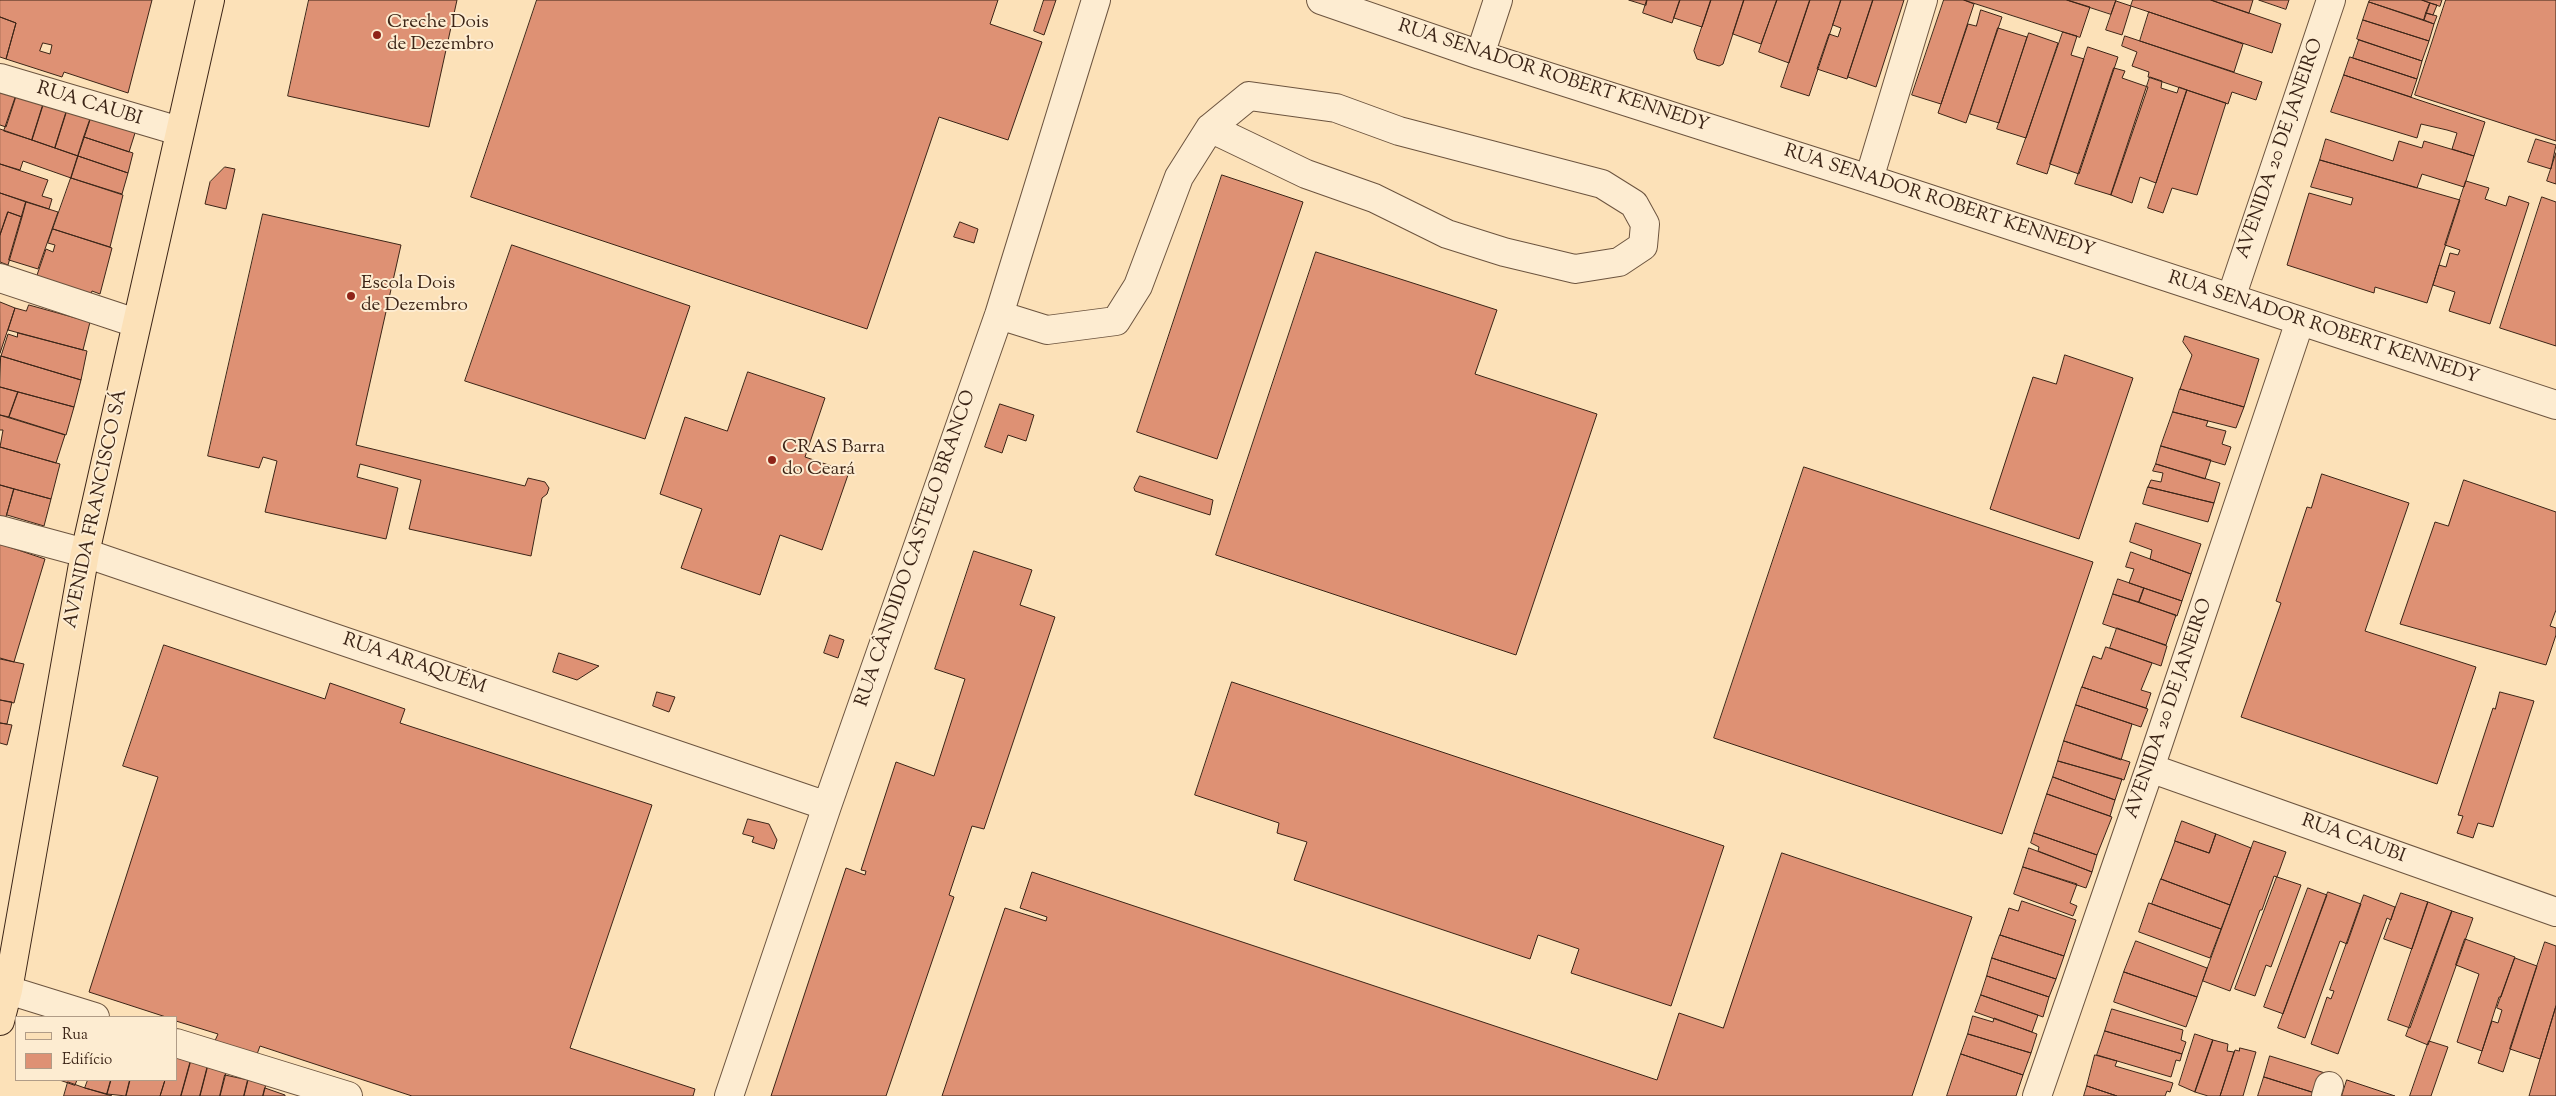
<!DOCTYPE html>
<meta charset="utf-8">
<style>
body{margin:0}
#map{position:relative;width:2556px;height:1096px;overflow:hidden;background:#fce1b8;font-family:"Sorts Mill Goudy",serif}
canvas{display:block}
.legend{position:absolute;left:15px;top:1016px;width:162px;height:65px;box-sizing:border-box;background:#fdecd1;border:1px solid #b09c87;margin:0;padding:6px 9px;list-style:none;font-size:15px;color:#3c2517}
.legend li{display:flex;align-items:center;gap:10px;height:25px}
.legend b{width:25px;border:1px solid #b09c87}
</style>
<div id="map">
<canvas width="2556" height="1096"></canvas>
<ul class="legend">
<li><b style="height:6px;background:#fce1b8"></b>Rua</li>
<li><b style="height:14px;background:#de9174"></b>Edifício</li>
</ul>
</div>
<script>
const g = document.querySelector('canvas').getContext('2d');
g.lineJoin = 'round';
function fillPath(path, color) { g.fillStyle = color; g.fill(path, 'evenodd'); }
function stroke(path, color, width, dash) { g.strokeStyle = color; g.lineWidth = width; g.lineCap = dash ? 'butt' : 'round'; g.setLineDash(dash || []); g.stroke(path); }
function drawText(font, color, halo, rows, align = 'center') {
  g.font = font + ' "Sorts Mill Goudy",serif'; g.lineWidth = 4; g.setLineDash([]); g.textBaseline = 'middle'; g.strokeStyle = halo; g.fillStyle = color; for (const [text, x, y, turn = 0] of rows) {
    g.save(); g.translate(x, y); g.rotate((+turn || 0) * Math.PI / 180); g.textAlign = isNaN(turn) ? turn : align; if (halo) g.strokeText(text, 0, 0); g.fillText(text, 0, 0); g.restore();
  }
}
const building = new Path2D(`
 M 0,0 L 152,0 L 128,93 L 64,72 L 62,77 L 6,59 L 16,23 L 0,17 ZM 43,43 L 52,45 L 50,54 L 40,51 Z
 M 309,0 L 457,0 L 429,127 L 288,96 Z
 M 537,0 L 998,0 L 990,24 L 1042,42 L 1008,140 L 939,117 L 867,329 L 471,197 Z
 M 1044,0 L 1056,0 L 1044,35 L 1034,31 Z
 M 1629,0 L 1647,0 L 1646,5 Z
 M 1647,0 L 1680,0 L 1672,23 L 1643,13 Z
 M 1680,0 L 1711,0 L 1702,27 L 1674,18 Z
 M 1711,0 L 1744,0 L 1723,64 L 1719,66 L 1697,59 L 1694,51 Z
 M 1744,0 L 1777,0 L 1761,44 L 1733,34 Z
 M 1777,0 L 1810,0 L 1789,63 L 1759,52 Z
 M 1810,0 L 1841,0 L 1809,96 L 1781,87 Z
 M 1841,0 L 1873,0 L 1847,79 L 1817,69 L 1829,34 L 1838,37 L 1841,28 L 1833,25 Z
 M 1873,0 L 1904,0 L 1876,87 L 1848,77 Z
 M 1944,0 L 1964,0 L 1974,4 L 1941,104 L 1912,95 Z
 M 1964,0 L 2067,0 L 2090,7 L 2080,37 Z
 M 2067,0 L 2116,0 L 2111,14 Z
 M 2133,0 L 2211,0 L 2281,24 L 2272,53 L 2131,6 Z
 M 2211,0 L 2253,0 L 2249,13 Z
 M 2259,0 L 2289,0 L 2286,9 Z
 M 2370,0 L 2422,0 L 2430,3 L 2424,20 L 2369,2 Z
 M 2422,0 L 2442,0 L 2440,6 Z
 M 2446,0 L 2556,0 L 2556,141 L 2415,95 Z
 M 2116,1 L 2131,6 L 2122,35 L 2106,30 Z
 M 2369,2 L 2434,24 L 2429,41 L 2363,20 Z
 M 2430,3 L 2437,5 L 2433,15 L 2426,13 Z
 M 1981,10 L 2002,17 L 1966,123 L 1938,113 L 1968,24 L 1976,26 Z
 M 2149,12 L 2243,44 L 2234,72 L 2140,41 Z
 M 2426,13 L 2437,16 L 2434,24 L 2424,20 Z
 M 0,17 L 16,23 L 6,59 L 0,57 Z
 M 2363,20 L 2429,41 L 2422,61 L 2357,39 Z
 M 1998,28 L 2027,37 L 1999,123 L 1970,114 Z
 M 2063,32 L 2077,36 L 2071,55 L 2084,59 L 2047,174 L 2017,164 Z
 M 2029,33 L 2058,43 L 2026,138 L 1997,129 Z
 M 2125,36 L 2262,82 L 2256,100 L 2232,92 L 2228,104 L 2148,77 L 2149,72 L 2132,66 L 2137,52 L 2122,46 Z
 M 2359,40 L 2422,61 L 2417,79 L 2353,58 Z
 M 2088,47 L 2118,57 L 2079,174 L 2050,164 Z
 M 2350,57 L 2417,79 L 2411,97 L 2344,75 Z
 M 2114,68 L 2125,71 L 2122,78 L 2148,87 L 2111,195 L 2075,184 Z
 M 2344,75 L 2485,122 L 2474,156 L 2452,149 L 2457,133 L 2447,130 L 2421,124 L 2417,138 L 2331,112 Z
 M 2150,77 L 2162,81 L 2161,88 L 2177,93 L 2179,87 L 2187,90 L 2156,183 L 2140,177 L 2132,203 L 2111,195 Z
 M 0,84 L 18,90 L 6,127 L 0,125 Z
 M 2187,90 L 2226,103 L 2197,195 L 2172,188 L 2163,213 L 2148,208 Z
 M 17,93 L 44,102 L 32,140 L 4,131 Z
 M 44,102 L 67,110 L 55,148 L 32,140 Z
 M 67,110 L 91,117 L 78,156 L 55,148 Z
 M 91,117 L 135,133 L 129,152 L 84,137 Z
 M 0,129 L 78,156 L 71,178 L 23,161 L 20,170 L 0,164 Z
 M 84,137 L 133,153 L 128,173 L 78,156 Z
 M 2326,139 L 2393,161 L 2399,141 L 2422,148 L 2424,141 L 2474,156 L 2464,187 L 2422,174 L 2417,188 L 2320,160 Z
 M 2536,139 L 2556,145 L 2551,169 L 2528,162 Z
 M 2556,153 L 2556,184 L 2547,181 Z
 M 78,156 L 128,173 L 122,194 L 71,178 Z
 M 2320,160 L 2460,200 L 2427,303 L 2375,287 L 2374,293 L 2287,265 L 2309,193 L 2351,205 L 2353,198 L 2311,187 Z
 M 0,164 L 48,180 L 42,196 L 52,199 L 49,209 L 0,193 Z
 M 225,167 L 235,169 L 226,209 L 205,204 L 210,182 Z
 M 1222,175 L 1303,202 L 1217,459 L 1137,432 Z
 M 71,178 L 123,195 L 110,247 L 53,229 Z
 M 2466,181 L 2489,188 L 2485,199 L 2506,206 L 2509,196 L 2529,203 L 2490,324 L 2449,311 L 2455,292 L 2433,285 L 2439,265 L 2446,267 L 2450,253 L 2458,255 L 2460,250 L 2445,245 Z
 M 0,193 L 26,202 L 22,217 L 8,212 L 0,235 Z
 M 2542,197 L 2556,202 L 2556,346 L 2500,328 Z
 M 26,202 L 58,212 L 38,269 L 9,260 Z
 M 8,212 L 22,217 L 8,265 L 0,262 L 0,235 Z
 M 263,214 L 401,245 L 356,445 L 525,486 L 528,478 L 545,482 L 549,488 L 547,494 L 542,498 L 531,556 L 409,529 L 421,480 L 360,464 L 357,477 L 398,488 L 386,539 L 265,512 L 277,461 L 263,457 L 259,468 L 208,456 Z
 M 960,222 L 978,229 L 974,243 L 954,237 Z
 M 53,229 L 112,248 L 100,294 L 92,291 L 90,296 L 36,278 L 46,249 L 53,252 L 55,245 L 48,243 Z
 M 512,245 L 690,306 L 645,439 L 465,381 Z
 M 1316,252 L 1497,310 L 1475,374 L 1597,414 L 1516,655 L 1216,555 Z
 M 0,302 L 15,308 L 0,353 Z
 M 29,305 L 90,322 L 83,350 L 8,330 L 15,308 L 26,311 Z
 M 18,333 L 87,351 L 81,380 L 1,356 L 8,334 L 17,337 Z
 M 2185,336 L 2259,359 L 2244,407 L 2180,389 L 2192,355 L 2183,342 Z
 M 2065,355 L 2133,378 L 2079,539 L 1990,509 L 2033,377 L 2056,384 Z
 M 1,356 L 81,380 L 74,407 L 0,387 Z
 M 748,372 L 825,398 L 805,457 L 849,472 L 822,550 L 780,535 L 760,595 L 681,568 L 702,509 L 660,494 L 685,417 L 727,431 Z
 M 0,387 L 18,392 L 9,417 L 0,415 Z
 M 2180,389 L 2244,407 L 2236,428 L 2173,412 Z
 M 18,392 L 74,407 L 66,435 L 9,417 Z
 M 1000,404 L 1034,415 L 1026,441 L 1008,435 L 1002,453 L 985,447 Z
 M 2173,412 L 2208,421 L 2206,426 L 2226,431 L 2222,444 L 2231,447 L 2225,465 L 2161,446 Z
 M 0,415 L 65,435 L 56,463 L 0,447 L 3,430 L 0,430 Z
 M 2161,446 L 2211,460 L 2205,479 L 2156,464 Z
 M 0,447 L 60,464 L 51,499 L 0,485 Z
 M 2156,464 L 2220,483 L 2214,503 L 2148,487 L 2151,480 L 2161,482 L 2163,473 L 2153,471 Z
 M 1804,467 L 2093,562 L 2002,834 L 1714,738 Z
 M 2322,474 L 2409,503 L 2365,631 L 2476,667 L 2437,784 L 2241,717 L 2281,603 L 2276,601 L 2307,507 L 2311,508 Z
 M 1140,476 L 1213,500 L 1210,515 L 1135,491 L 1134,488 Z
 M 2464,480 L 2556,512 L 2556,610 L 2550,626 L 2556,628 L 2556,635 L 2546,665 L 2400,624 L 2435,522 L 2448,526 Z
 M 0,485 L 14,489 L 5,520 L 0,519 Z
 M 2148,487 L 2214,503 L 2208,522 L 2143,504 Z
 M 14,489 L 51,499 L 44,526 L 7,515 Z
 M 2136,523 L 2201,544 L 2191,574 L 2150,559 L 2152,550 L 2130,542 Z
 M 0,544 L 45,559 L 14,662 L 0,658 Z
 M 974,551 L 1032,570 L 1020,605 L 1055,617 L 984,829 L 972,826 L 949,895 L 954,897 L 886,1096 L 771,1096 L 846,868 L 865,875 L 866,871 L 861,870 L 896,762 L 934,776 L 965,679 L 935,669 Z
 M 2131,552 L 2191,574 L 2182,601 L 2129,583 L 2134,569 L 2126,567 Z
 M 2118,579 L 2144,588 L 2139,602 L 2113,594 Z
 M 2144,588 L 2182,601 L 2177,616 L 2139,602 Z
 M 2113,594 L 2176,615 L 2166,645 L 2103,624 Z
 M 2117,628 L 2167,646 L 2161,666 L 2110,648 Z
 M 830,635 L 844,640 L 838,658 L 824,653 Z
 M 164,645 L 325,699 L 330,683 L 405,709 L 400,723 L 652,805 L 570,1048 L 695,1089 L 693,1096 L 412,1096 L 260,1046 L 256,1057 L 214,1043 L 218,1034 L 176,1021 L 176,1017 L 166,1017 L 89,992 L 158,777 L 123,766 Z
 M 2106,647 L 2152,663 L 2141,690 L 2151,693 L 2146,708 L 2082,687 L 2093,656 L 2101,659 Z
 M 559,653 L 599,666 L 577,680 L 553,672 Z
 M 0,659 L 24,664 L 14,703 L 0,700 Z
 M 1232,682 L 1724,846 L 1671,1006 L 1571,973 L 1579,949 L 1538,935 L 1530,959 L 1294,880 L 1307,842 L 1277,833 L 1279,823 L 1195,795 Z
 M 2082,687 L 2148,709 L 2141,727 L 2076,705 Z
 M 657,692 L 675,697 L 669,712 L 653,706 Z
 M 2500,692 L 2534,701 L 2493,827 L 2478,823 L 2473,838 L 2457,833 L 2463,816 L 2458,815 L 2493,708 L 2495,709 Z
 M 0,700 L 12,702 L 7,724 L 0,723 Z
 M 2076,705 L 2132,724 L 2121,760 L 2064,741 Z
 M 0,723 L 12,725 L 7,745 L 0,743 Z
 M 2064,741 L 2130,762 L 2124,780 L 2058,761 Z
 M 2058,761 L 2122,779 L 2115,800 L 2053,777 Z
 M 2053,777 L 2115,800 L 2110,816 L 2047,794 Z
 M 2047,794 L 2112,817 L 2097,855 L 2034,833 Z
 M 748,819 L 769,824 L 777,840 L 774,849 L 752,842 L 754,837 L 743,834 Z
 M 2182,821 L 2216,834 L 2209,853 L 2175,841 Z
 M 2034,833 L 2097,855 L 2092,872 L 2038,851 L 2039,847 L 2031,843 Z
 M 2216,834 L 2251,848 L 2230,905 L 2161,879 L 2175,841 L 2209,853 Z
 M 2254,841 L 2286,852 L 2277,877 L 2274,876 L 2262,910 L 2260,910 L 2230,991 L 2203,981 Z
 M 2029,848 L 2092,872 L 2086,888 L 2023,867 Z
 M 1782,853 L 1972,917 L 1912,1096 L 942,1096 L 1005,908 L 1046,921 L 1047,917 L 1020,908 L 1032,872 L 1657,1080 L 1679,1013 L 1723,1028 Z
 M 2023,867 L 2077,884 L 2070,903 L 2077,906 L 2073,916 L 2014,894 Z
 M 2277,877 L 2301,885 L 2271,967 L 2266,965 L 2255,996 L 2235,989 Z
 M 2161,879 L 2230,905 L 2221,929 L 2152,904 Z
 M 2308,888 L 2327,895 L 2283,1014 L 2281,1013 L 2264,1007 Z
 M 2328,892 L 2361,904 L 2347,944 L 2340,941 L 2305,1038 L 2278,1028 Z
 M 2401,893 L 2428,902 L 2412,949 L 2384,939 Z
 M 2364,895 L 2395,907 L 2391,920 L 2387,918 L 2338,1054 L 2311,1044 L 2327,997 L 2331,999 L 2334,991 L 2330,990 Z
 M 2022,901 L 2076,920 L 2064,956 L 2000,935 L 2009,908 L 2018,911 Z
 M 2428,902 L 2452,911 L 2410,1028 L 2388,1020 Z
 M 2149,903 L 2221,929 L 2210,958 L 2139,932 Z
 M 2452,911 L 2473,918 L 2428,1045 L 2406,1036 Z
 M 2000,935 L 2064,956 L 2056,979 L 1992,958 Z
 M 2465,939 L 2515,957 L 2501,997 L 2499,997 L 2482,1051 L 2457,1042 L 2479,974 L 2456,965 Z
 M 2136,941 L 2207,968 L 2197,997 L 2124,972 Z
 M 2545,942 L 2556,946 L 2556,1006 L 2540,1059 L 2510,1049 Z
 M 1992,958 L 2056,979 L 2049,997 L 1987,976 Z
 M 2515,958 L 2537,966 L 2503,1072 L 2478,1063 L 2492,1021 L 2498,1023 L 2502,1010 L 2497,1008 Z
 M 2124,972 L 2197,997 L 2186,1027 L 2114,1002 Z
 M 1987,976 L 2049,997 L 2043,1017 L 1981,995 Z
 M 1981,995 L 2038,1015 L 2032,1032 L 1975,1012 Z
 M 2556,1006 L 2556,1096 L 2529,1096 L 2540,1059 Z
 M 2112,1009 L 2183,1030 L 2181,1040 L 2186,1042 L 2182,1054 L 2105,1031 Z
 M 1973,1016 L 1993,1022 L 1994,1018 L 2037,1034 L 2031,1053 L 1968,1034 Z
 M 2105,1031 L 2182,1054 L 2180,1061 L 2176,1060 L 2171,1077 L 2097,1055 Z
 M 1968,1034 L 2031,1053 L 2023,1075 L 1961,1054 Z
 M 2195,1034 L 2213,1040 L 2195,1092 L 2179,1085 Z
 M 2213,1040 L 2228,1044 L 2227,1051 L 2234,1052 L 2220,1096 L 2208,1096 L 2195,1092 Z
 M 2429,1041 L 2448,1047 L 2431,1096 L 2410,1096 Z
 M 2240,1048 L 2256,1052 L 2243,1096 L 2220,1096 L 2235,1050 L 2239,1051 Z
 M 1961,1054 L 2023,1075 L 2016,1096 L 1947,1096 Z
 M 2095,1055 L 2117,1061 L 2115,1066 L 2173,1083 L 2170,1092 L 2167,1091 L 2165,1096 L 2117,1096 L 2087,1086 Z
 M 176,1056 L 191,1060 L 181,1096 L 160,1096 L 165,1080 L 176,1080 Z
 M 2270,1056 L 2325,1073 L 2318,1094 L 2264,1077 Z
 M 191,1060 L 208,1065 L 200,1096 L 181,1096 Z
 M 208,1065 L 227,1069 L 220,1096 L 200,1096 Z
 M 225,1075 L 248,1080 L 244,1096 L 220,1096 Z
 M 2264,1077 L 2318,1094 L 2317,1096 L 2258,1096 Z
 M 60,1080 L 77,1080 L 75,1085 Z
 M 88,1080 L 111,1080 L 107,1094 L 85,1088 Z
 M 111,1080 L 130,1080 L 126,1096 L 107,1094 Z
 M 130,1080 L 165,1080 L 160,1096 L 126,1096 Z
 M 248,1080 L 266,1084 L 263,1096 L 244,1096 Z
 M 2347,1080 L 2395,1096 L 2342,1096 Z
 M 68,1082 L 85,1088 L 112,1096 L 64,1096 Z
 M 2087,1086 L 2117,1096 L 2084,1096 Z
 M 265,1088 L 285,1095 L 285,1096 L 263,1096 Z`);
const minor = new Path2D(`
 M 1321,0 L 1480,55 L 1869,179 L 2556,405
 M 1480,55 L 1498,0
 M 0,78 L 179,131
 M 1869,179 L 1923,0
 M 0,278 L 136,323
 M 2231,298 L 2331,0
 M 999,315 L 1047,330 L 1116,321 L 1138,286 L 1179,177 L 1210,128 L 1249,96 L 1336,108 L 1399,131 L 1602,184 L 1634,204 L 1645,224 L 1643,246 L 1619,262 L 1575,269 L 1504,252 L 1447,234 L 1374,198 L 1306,174 L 1210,128
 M 0,530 L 85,553 L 827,806
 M 2150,768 L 2556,912
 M 8,990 L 95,1017
 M 176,1043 L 348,1096
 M 729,1096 L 827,806 L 999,315 L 1096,0
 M 2037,1096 L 2150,768 L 2300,321
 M 2326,1096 L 2329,1086`);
const major = new Path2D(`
 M 0,1021 L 8,990 L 85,553 L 210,0`);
const markers = [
 [377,35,5,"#8f2418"],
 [351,296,5,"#8f2418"],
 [772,460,5,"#8f2418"]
];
const poiNames = [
 ["Creche Dois",387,24],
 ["de Dezembro",387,46],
 ["Escola Dois",361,285],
 ["de Dezembro",361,307],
 ["CRAS Barra",782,449],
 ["do Ceará",782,471]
];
const streetNames = [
 ["RUA SENADOR ROBERT KENNEDY",1553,77,18],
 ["RUA CAUBI",89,105,17],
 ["AVENIDA 20 DE JANEIRO",2281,149,-71],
 ["RUA SENADOR ROBERT KENNEDY",1939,202,18],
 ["RUA SENADOR ROBERT KENNEDY",2323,329,18],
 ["AVENIDA FRANCISCO SÁ",97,509,-78],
 ["RUA CÂNDIDO CASTELO BRANCO",917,549,-71],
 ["RUA ARAQUÉM",414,665,19],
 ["AVENIDA 20 DE JANEIRO",2170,709,-71],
 ["RUA CAUBI",2353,840,20]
];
fillPath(building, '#de9174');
stroke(building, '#3c2517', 1);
stroke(minor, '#6c543f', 30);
stroke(major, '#3c2517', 30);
stroke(minor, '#fdecd1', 28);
stroke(major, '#fce1b8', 28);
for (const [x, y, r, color] of markers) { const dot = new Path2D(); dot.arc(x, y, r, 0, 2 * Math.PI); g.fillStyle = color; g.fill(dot); stroke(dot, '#fdecd1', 2); }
drawText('19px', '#3c2517', '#fdecd1', poiNames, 'left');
drawText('19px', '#3c2517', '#fdecd1', streetNames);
</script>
